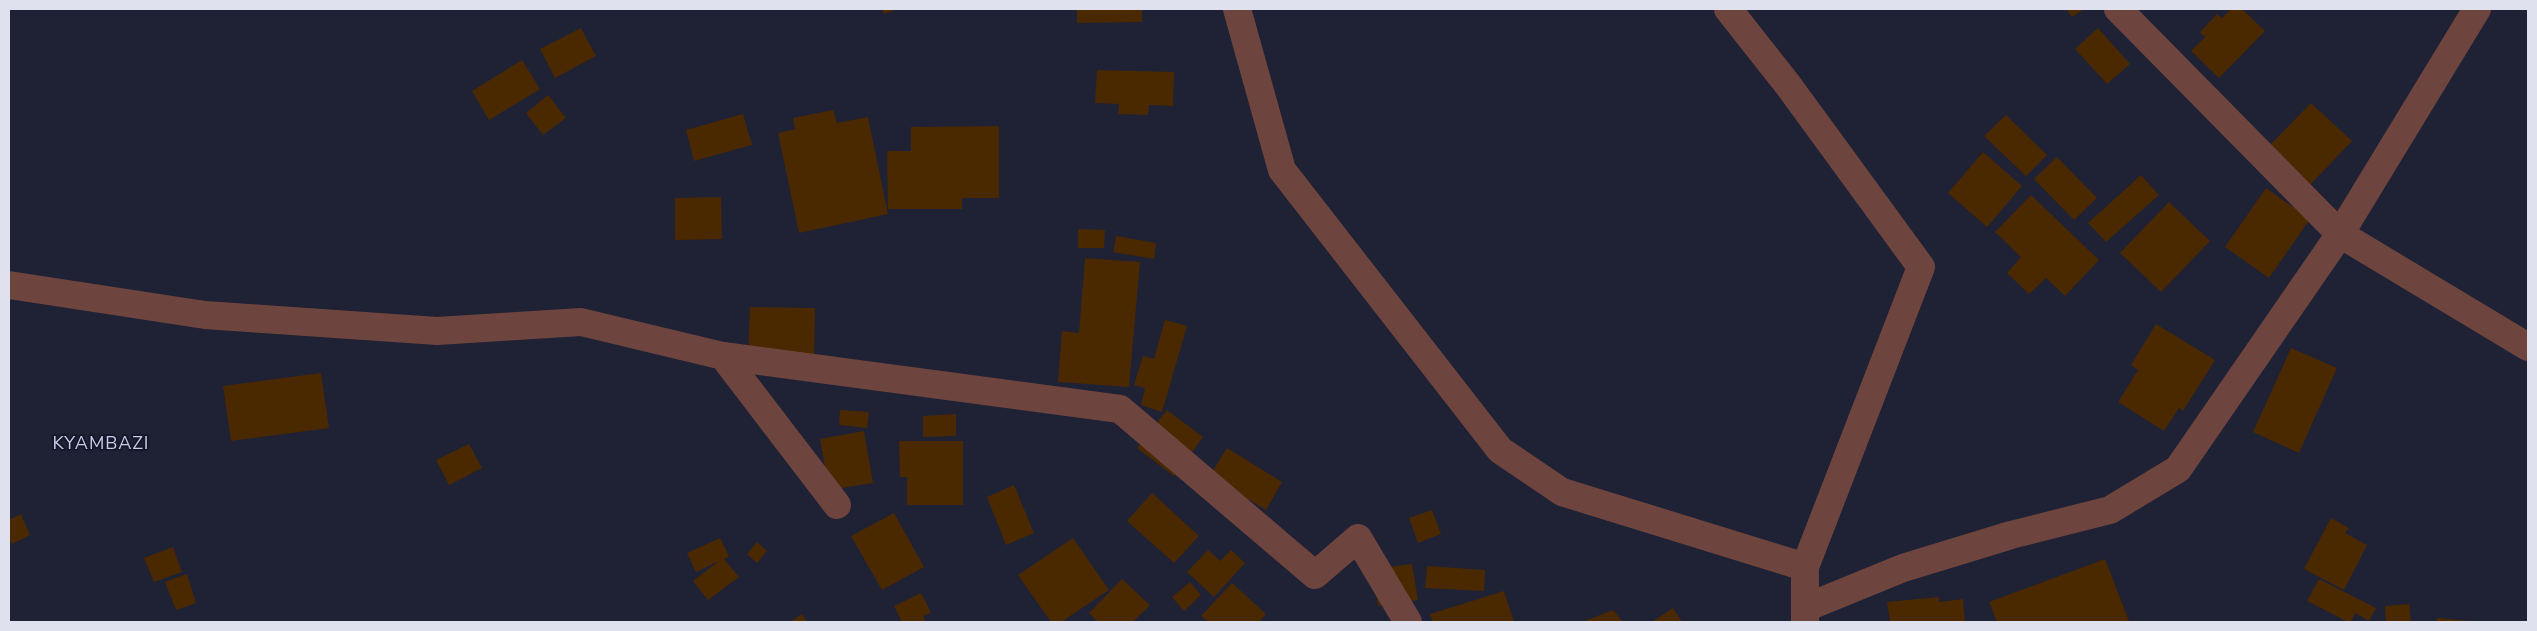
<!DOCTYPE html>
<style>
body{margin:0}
#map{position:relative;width:2537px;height:631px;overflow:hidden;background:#1f2135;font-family:"Nunito Sans",sans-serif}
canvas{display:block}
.frame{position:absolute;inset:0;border:10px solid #dfe1ef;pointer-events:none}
</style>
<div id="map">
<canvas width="2537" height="631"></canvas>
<div class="frame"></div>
</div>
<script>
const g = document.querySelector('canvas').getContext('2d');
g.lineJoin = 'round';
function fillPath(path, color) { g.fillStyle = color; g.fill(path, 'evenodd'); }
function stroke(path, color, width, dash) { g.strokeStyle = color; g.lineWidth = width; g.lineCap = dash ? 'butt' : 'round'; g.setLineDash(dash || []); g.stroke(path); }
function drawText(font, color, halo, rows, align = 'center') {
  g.font = font + ' "Nunito Sans",sans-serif'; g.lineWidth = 4; g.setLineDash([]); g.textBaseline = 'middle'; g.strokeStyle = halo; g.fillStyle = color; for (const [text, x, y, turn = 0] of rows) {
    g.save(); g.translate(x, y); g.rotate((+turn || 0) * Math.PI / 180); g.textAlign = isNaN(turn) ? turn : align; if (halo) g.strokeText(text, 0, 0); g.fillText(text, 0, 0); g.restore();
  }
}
const building = new Path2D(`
 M 882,9 L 898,9 L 884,14 Z
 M 1077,9 L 1142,9 L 1142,22 L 1077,23 Z
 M 2066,9 L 2084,9 L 2072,17 Z
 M 2231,9 L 2242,9 L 2265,31 L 2219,78 L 2191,51 L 2205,37 L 2200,32 L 2217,14 L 2222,18 Z
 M 581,28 L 596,56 L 555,78 L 540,49 Z
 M 2098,28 L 2130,64 L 2107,84 L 2075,49 Z
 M 522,60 L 540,89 L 489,120 L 472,91 Z
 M 1097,70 L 1174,72 L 1173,106 L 1149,105 L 1148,115 L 1118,114 L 1119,104 L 1095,103 Z
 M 548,95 L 566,118 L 543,135 L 526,113 Z
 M 2311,103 L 2352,141 L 2309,186 L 2268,147 Z
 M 833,110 L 837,123 L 868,117 L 888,214 L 799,233 L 778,133 L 795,129 L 793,118 Z
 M 743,114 L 752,145 L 694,161 L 686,130 Z
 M 2006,115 L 2047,155 L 2026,176 L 1984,136 Z
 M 999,126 L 999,198 L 962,198 L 962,209 L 888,209 L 887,151 L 911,151 L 911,127 Z
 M 1983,152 L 2022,186 L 1987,227 L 1948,193 Z
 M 2057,157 L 2097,198 L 2074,220 L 2034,179 Z
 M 2141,175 L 2159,195 L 2106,242 L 2088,223 Z
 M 2266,188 L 2310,219 L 2269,278 L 2225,247 Z
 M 2031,195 L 2099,260 L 2065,296 L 2046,278 L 2029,294 L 2007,273 L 2021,257 L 1995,232 Z
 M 721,197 L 722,239 L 675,240 L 675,198 Z
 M 2169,202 L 2210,241 L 2161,292 L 2120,253 Z
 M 1078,229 L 1105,230 L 1104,248 L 1078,248 Z
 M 1116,236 L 1156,243 L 1154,259 L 1113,252 Z
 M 1085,258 L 1140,262 L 1129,387 L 1058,382 L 1062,331 L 1079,333 Z
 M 750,307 L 815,308 L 814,361 L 748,359 Z
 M 1165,320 L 1187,326 L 1162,412 L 1141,405 L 1145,388 L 1134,385 L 1143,356 L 1154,359 Z
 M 2156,324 L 2215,360 L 2183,411 L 2179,408 L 2164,431 L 2118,402 L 2138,370 L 2131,365 Z
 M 2291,348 L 2337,368 L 2299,453 L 2253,432 Z
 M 321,373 L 329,428 L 231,441 L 223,386 Z
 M 840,410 L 869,412 L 867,428 L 839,425 Z
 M 1167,410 L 1203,437 L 1174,476 L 1137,448 Z
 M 956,414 L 956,436 L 923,437 L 923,416 Z
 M 864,431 L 873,483 L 829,490 L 820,439 Z
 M 899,441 L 963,441 L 963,505 L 907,505 L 907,477 L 900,477 Z
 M 469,444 L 482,468 L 449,485 L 436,460 Z
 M 1227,448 L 1282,482 L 1266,510 L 1248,499 L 1238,516 L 1199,493 Z
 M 1014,485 L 1034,533 L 1006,545 L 987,497 Z
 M 1152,493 L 1199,536 L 1174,563 L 1127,521 Z
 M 1432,510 L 1441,534 L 1418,543 L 1409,518 Z
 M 894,513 L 924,567 L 882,590 L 851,536 Z
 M 21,514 L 30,535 L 12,544 L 9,538 L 9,520 Z
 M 2331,518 L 2349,528 L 2345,533 L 2367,545 L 2344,590 L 2304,569 Z
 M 720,538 L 729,556 L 724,559 L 739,577 L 708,600 L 693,581 L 719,561 L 696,572 L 687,553 Z
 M 1073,538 L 1109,590 L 1061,622 L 1051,622 L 1018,575 Z
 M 757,542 L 767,551 L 757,563 L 747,554 Z
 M 173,547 L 182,572 L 154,582 L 144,558 Z
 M 1208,550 L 1220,561 L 1231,550 L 1245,563 L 1214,597 L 1187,572 Z
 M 2105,559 L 2129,621 L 1997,622 L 1989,602 Z
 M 1412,564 L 1418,600 L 1378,606 L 1373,569 Z
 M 1427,566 L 1485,570 L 1484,591 L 1425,588 Z
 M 187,574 L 196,603 L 176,610 L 165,582 Z
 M 1122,579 L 1150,605 L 1133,622 L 1098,622 L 1089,613 Z
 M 2319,579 L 2376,608 L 2369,621 L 2355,613 L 2351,622 L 2348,622 L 2307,601 Z
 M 1190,582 L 1201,595 L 1184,611 L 1172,597 Z
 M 1232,583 L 1266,614 L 1259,622 L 1209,622 L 1201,616 Z
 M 1504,591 L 1514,622 L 1433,622 L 1430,614 Z
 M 921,593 L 931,613 L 923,616 L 926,622 L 902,622 L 894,606 Z
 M 1939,597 L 1939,602 L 1963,599 L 1965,622 L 1890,622 L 1887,602 Z
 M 2409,604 L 2411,622 L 2386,622 L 2385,606 Z
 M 1673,608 L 1682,622 L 1652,622 Z
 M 1613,610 L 1623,622 L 1582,622 Z
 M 802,614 L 807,622 L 790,622 Z
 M 2437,618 L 2470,621 L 2470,622 L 2436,622 Z`);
const street = new Path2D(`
 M 1237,9 L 1282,170 L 1500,450 L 1562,492 L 1805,567 L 1805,608
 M 1728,9 L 1788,85 L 1921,267 L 1805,567
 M 2118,9 L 2340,234 L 2528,347
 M 9,285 L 205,315 L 437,331 L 581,322 L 723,356 L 1120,409 L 1315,575 L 1358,538 L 1408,622
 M 723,356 L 837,505
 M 1805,622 L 1805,608 L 1903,568 L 2011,535 L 2110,510 L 2178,469 L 2340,234 L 2477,9`);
const quarterNames = [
 ["KYAMBAZI",101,445]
];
fillPath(building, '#4a2901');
stroke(street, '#6e453e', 28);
g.letterSpacing = '1px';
drawText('18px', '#c9cce8', '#16172b', quarterNames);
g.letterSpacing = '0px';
</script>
